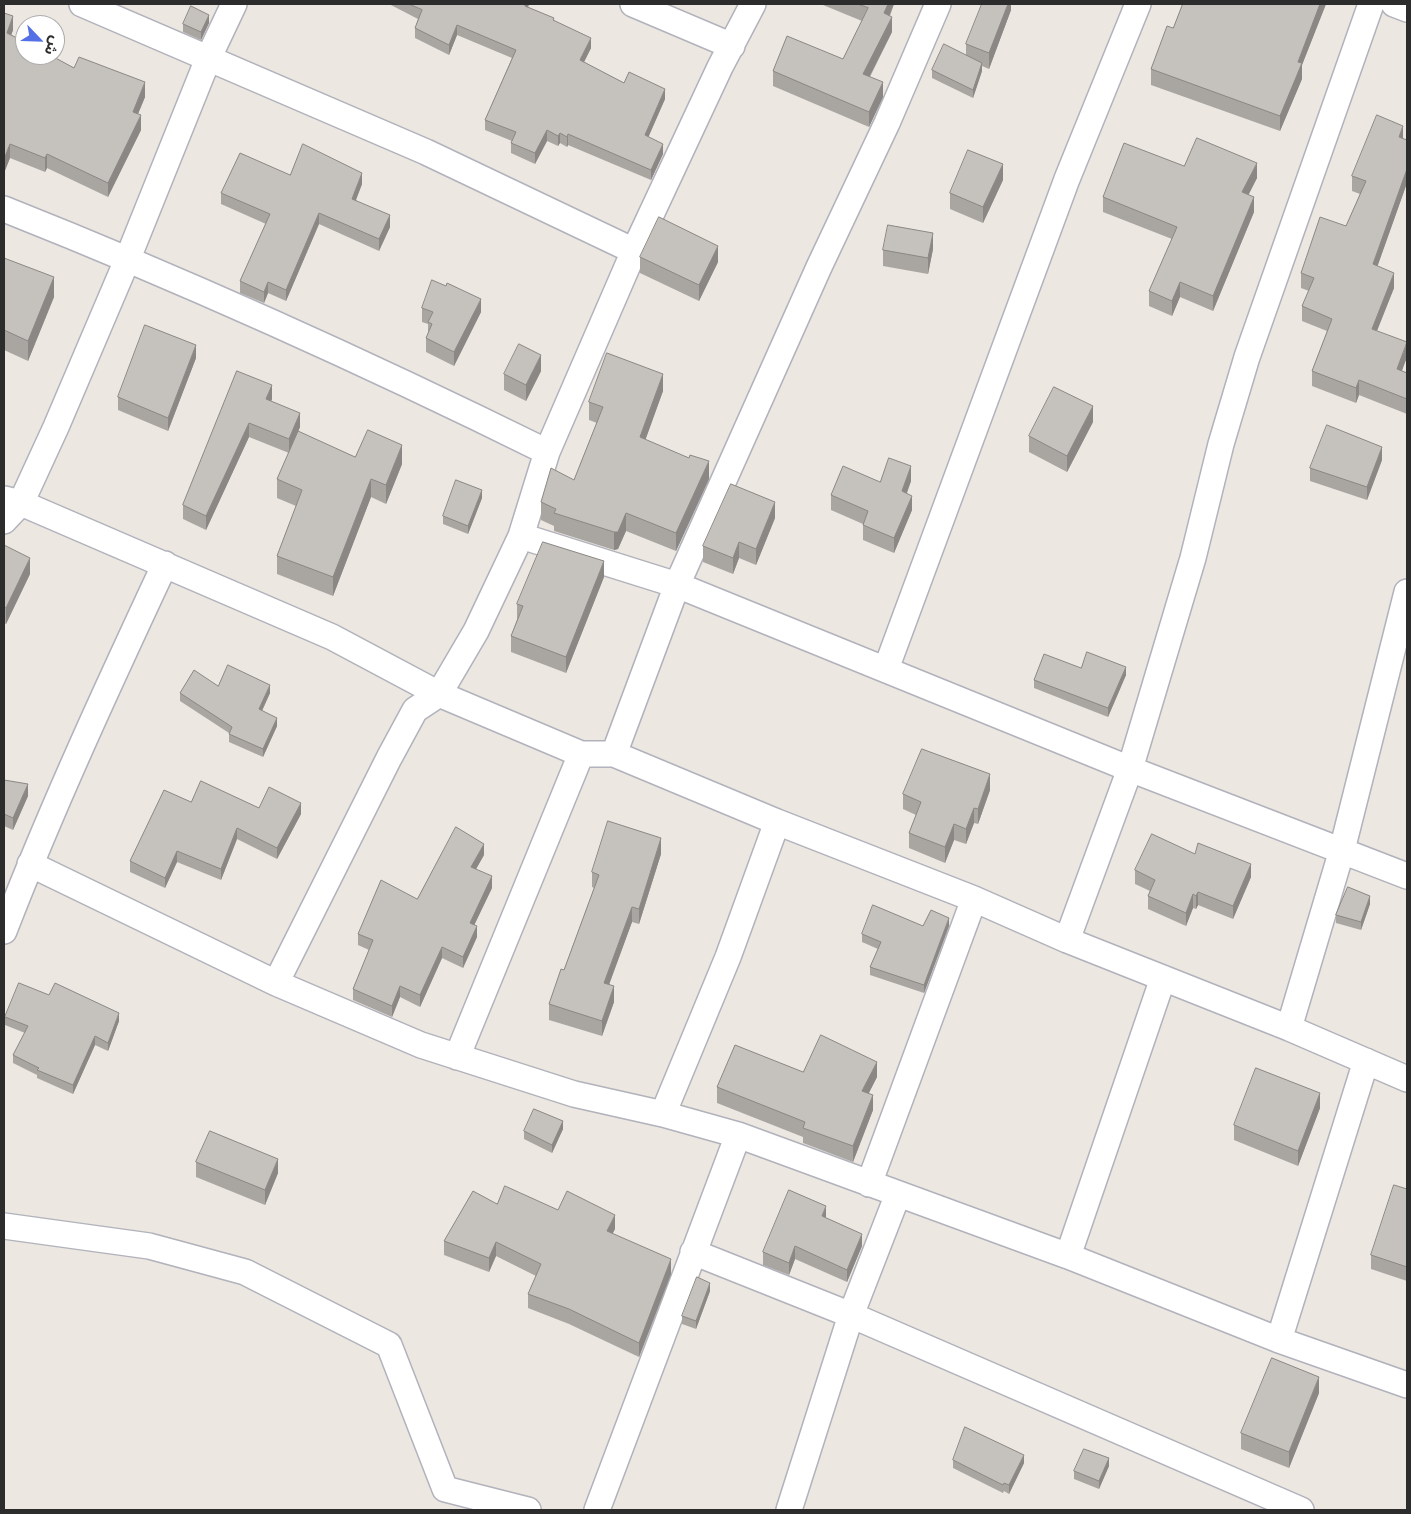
<!DOCTYPE html>
<meta charset="utf-8">
<style>
body{margin:0}
#map{position:relative;width:1411px;height:1514px;overflow:hidden;background:#ece7e1;font-family:"Open Sans","Noto Sans Arabic",sans-serif}
canvas{display:block}
.frame{position:absolute;inset:0;border:5px solid #2c2c2c;pointer-events:none}
.north{position:absolute;left:15px;top:15px;width:50px;height:50px;box-sizing:border-box;background:#fff;border:1px solid #ababab;border-radius:50%;rotate:114deg;font-size:14px;font-weight:700;line-height:20px;text-align:center;color:#2c2c2c}
.north::after{content:'';display:block;margin:auto;width:18px;height:22px;background:#556fe4;clip-path:polygon(50% 0,100% 100%,50% 72%,0 100%)}
</style>
<div id="map">
<canvas width="1411" height="1514"></canvas>
<div class="frame"></div>
<div class="north">ش</div>
</div>
<script>
const g = document.querySelector('canvas').getContext('2d');
g.lineJoin = 'round';
function stroke(path, color, width, dash) { g.strokeStyle = color; g.lineWidth = width; g.lineCap = dash ? 'butt' : 'round'; g.setLineDash(dash || []); g.stroke(path); }
function fillPath(path, color) { g.fillStyle = color; g.fill(path, 'evenodd'); }
const minor = new Path2D(`
 M 82,4 L 426,152 L 634,251 L 720,67 L 753,4
 M 633,4 L 732,46
 M 1394,4 L 1407,9
 M 4,209 C 188,282 369,364 547,452
 M 4,499 L 21,503 L 332,637 L 439,694 L 581,754 L 614,754 L 777,822 L 974,899 L 1067,940 L 1289,1028 L 1407,1079
 M 4,521 L 21,503 L 56,427 L 128,258 L 208,59 L 234,4
 M 521,536 L 677,585 L 1130,769 L 1407,876
 M 886,669 L 1067,179 L 1138,4
 M 614,754 L 677,585 L 819,267 L 887,123 L 938,4
 M 30,864 L 276,983 L 421,1045 L 574,1094 L 663,1114 L 738,1135 L 1068,1256 L 1279,1340 L 1407,1385
 M 4,931 C 52,807 108,686 165,564
 M 1067,940 L 1130,769 L 1193,558 L 1221,444 L 1247,357 L 1371,4
 M 276,983 L 389,758 L 415,710 L 439,694 L 476,631 L 521,536 L 547,452 L 634,251
 M 1289,1028 L 1342,850 L 1407,592
 M 457,1057 L 581,754
 M 663,1114 L 728,957 L 777,822
 M 869,1184 L 974,899
 M 4,1226 L 149,1246 L 245,1272 L 389,1345 L 445,1489 L 528,1510
 M 693,1252 L 851,1315 L 1301,1510
 M 1068,1256 L 1163,978
 M 1279,1340 L 1366,1061
 M 597,1510 L 738,1135
 M 789,1510 L 851,1315 L 898,1194`);
const wall = new Path2D(`
 M 389,4 L 529,4 L 528,7 L 554,20 L 591,48 L 584,62 L 624,83 L 665,99 L 648,137 L 663,154 L 651,180 L 568,145 L 567,147 L 560,143 L 558,146 L 547,141 L 535,164 L 511,153 L 511,143 L 512,141 L 485,130 L 485,120 L 512,58 L 457,35 L 449,55 L 415,38 L 415,28 L 418,19 Z
 M 823,4 L 894,4 L 890,16 L 892,32 L 870,77 L 883,97 L 869,127 L 773,86 L 773,71 L 843,59 L 862,21 L 823,5 Z
 M 1011,4 L 1011,10 L 989,69 L 982,66 L 982,71 L 973,98 L 932,78 L 932,70 L 966,55 L 966,44 Z
 M 1183,4 L 1326,4 L 1302,65 L 1302,79 L 1280,131 L 1151,85 L 1151,69 L 1173,28 Z
 M 4,13 L 13,30 L 11,35 L 74,68 L 145,97 L 138,114 L 141,130 L 108,197 L 47,168 L 45,172 L 10,158 L 4,173 Z
 M 209,23 L 201,40 L 183,32 L 183,24 Z
 M 1403,139 L 1407,140 L 1407,183 L 1377,266 L 1394,288 L 1377,331 L 1407,357 L 1402,371 L 1407,373 L 1407,414 L 1359,395 L 1356,403 L 1312,386 L 1312,371 L 1327,331 L 1302,321 L 1302,306 L 1309,291 L 1301,288 L 1301,273 L 1346,226 L 1360,194 L 1352,191 L 1352,176 Z
 M 1184,166 L 1257,178 L 1249,194 L 1254,212 L 1213,311 L 1180,297 L 1172,316 L 1149,306 L 1149,291 L 1172,239 L 1103,212 L 1103,197 Z
 M 290,175 L 362,184 L 356,200 L 390,227 L 379,251 L 319,224 L 286,301 L 268,293 L 264,303 L 240,293 L 240,281 L 266,224 L 221,204 L 221,193 Z
 M 1003,180 L 983,223 L 950,209 L 950,193 Z
 M 933,249 L 928,274 L 883,266 L 883,250 Z
 M 640,257 L 718,262 L 699,301 L 640,273 Z
 M 4,258 L 54,297 L 28,361 L 4,350 Z
 M 422,308 L 481,312 L 454,366 L 426,352 L 426,338 L 428,333 L 428,324 L 422,322 Z
 M 196,358 L 168,431 L 118,410 L 118,397 Z
 M 237,371 L 272,399 L 271,401 L 300,427 L 298,432 L 355,457 L 402,464 L 386,504 L 371,497 L 333,596 L 277,574 L 277,556 L 296,506 L 277,498 L 277,479 L 289,453 L 249,437 L 206,530 L 183,519 L 183,505 Z
 M 541,371 L 526,401 L 504,390 L 504,374 Z
 M 663,391 L 645,440 L 709,479 L 676,551 L 626,531 L 618,549 L 614,550 L 554,531 L 554,526 L 541,520 L 541,502 L 574,480 L 597,423 L 589,420 L 589,402 Z
 M 1093,422 L 1067,472 L 1029,452 L 1029,436 Z
 M 1382,460 L 1367,500 L 1310,481 L 1310,468 Z
 M 911,481 L 907,493 L 912,510 L 894,553 L 863,540 L 863,524 L 831,510 L 831,495 L 880,482 Z
 M 482,498 L 468,534 L 443,524 L 443,516 Z
 M 775,518 L 756,565 L 739,558 L 733,574 L 703,562 L 703,546 Z
 M 4,545 L 30,574 L 6,624 L 4,623 Z
 M 604,577 L 566,673 L 511,652 L 511,636 L 517,620 L 517,604 Z
 M 1081,668 L 1126,675 L 1108,717 L 1034,688 L 1034,680 Z
 M 218,686 L 270,693 L 262,711 L 277,726 L 263,757 L 229,742 L 229,733 L 180,701 L 180,693 Z
 M 4,780 L 28,796 L 13,830 L 4,826 Z
 M 990,790 L 978,824 L 974,823 L 966,844 L 954,840 L 945,863 L 909,848 L 909,833 L 916,815 L 903,809 L 903,794 Z
 M 191,802 L 259,808 L 301,814 L 277,859 L 237,839 L 221,880 L 177,862 L 165,888 L 130,872 L 130,861 Z
 M 661,854 L 639,924 L 632,922 L 609,985 L 614,1002 L 602,1036 L 549,1020 L 549,1004 L 564,970 L 594,888 L 592,887 L 592,872 Z
 M 1195,854 L 1251,877 L 1233,919 L 1198,905 L 1196,909 L 1193,908 L 1186,926 L 1148,909 L 1148,896 L 1150,891 L 1135,884 L 1135,870 Z
 M 484,855 L 476,869 L 492,888 L 474,925 L 477,937 L 463,968 L 442,958 L 420,1007 L 400,997 L 392,1017 L 353,1000 L 353,989 L 369,950 L 358,945 L 358,934 L 417,899 Z
 M 1370,904 L 1361,930 L 1336,923 L 1336,915 Z
 M 923,926 L 949,926 L 924,993 L 870,975 L 870,967 L 878,949 L 862,942 L 862,934 Z
 M 49,995 L 119,1021 L 108,1051 L 95,1045 L 73,1094 L 37,1078 L 37,1075 L 13,1063 L 13,1055 L 25,1033 L 5,1025 L 5,1017 Z
 M 803,1072 L 877,1077 L 869,1093 L 873,1110 L 853,1162 L 803,1143 L 803,1137 L 717,1103 L 717,1087 Z
 M 1320,1108 L 1298,1166 L 1234,1140 L 1234,1125 Z
 M 563,1129 L 552,1153 L 524,1139 L 524,1131 Z
 M 196,1162 L 278,1173 L 265,1205 L 196,1177 Z
 M 1407,1189 L 1407,1281 L 1371,1269 L 1371,1255 Z
 M 497,1204 L 558,1210 L 615,1229 L 612,1233 L 671,1274 L 639,1357 L 569,1324 L 528,1308 L 528,1294 L 536,1276 L 496,1256 L 489,1272 L 444,1255 L 444,1241 Z
 M 826,1218 L 862,1246 L 847,1282 L 795,1259 L 789,1275 L 763,1265 L 763,1252 Z
 M 710,1291 L 696,1329 L 682,1324 L 682,1316 Z
 M 1319,1393 L 1289,1468 L 1241,1449 L 1241,1433 Z
 M 953,1460 L 1024,1463 L 1009,1494 L 1004,1491 L 1003,1493 L 953,1468 Z
 M 1109,1466 L 1099,1489 L 1074,1479 L 1074,1471 Z`);
const shadedWall = new Path2D(`
 M 525,4 L 529,4 L 525,16 Z
 M 888,4 L 894,4 L 884,28 L 884,13 Z
 M 1008,4 L 1011,4 L 1011,10 L 989,69 L 989,53 Z
 M 1320,4 L 1326,4 L 1302,65 L 1302,79 L 1280,131 L 1280,116 L 1298,62 Z
 M 209,15 L 209,23 L 201,40 L 201,32 Z
 M 13,16 L 13,30 L 7,47 L 7,33 Z
 M 892,17 L 892,32 L 863,89 L 863,74 Z
 M 457,25 L 457,35 L 449,55 L 449,45 Z
 M 591,38 L 591,48 L 580,70 L 580,60 Z
 M 982,63 L 982,71 L 973,98 L 973,90 Z
 M 145,82 L 145,97 L 133,126 L 133,112 Z
 M 883,82 L 883,97 L 869,127 L 869,112 Z
 M 665,89 L 665,99 L 645,145 L 645,135 Z
 M 141,115 L 141,130 L 108,197 L 108,183 Z
 M 1403,126 L 1403,140 L 1399,137 Z
 M 547,130 L 547,141 L 535,164 L 535,153 Z
 M 560,133 L 560,143 L 558,146 L 558,136 Z
 M 568,134 L 568,145 L 567,147 L 567,137 Z
 M 10,144 L 10,158 L 4,173 L 4,159 Z
 M 663,144 L 663,154 L 651,180 L 651,170 Z
 M 47,154 L 47,168 L 45,172 L 45,158 Z
 M 1257,163 L 1257,178 L 1242,207 L 1242,192 Z
 M 1003,164 L 1003,180 L 983,223 L 983,207 Z
 M 1407,169 L 1407,183 L 1373,279 L 1373,264 Z
 M 362,173 L 362,184 L 352,210 L 352,199 Z
 M 1254,197 L 1254,212 L 1213,311 L 1213,296 Z
 M 319,213 L 319,224 L 286,301 L 286,290 Z
 M 390,215 L 390,227 L 379,251 L 379,239 Z
 M 933,233 L 933,249 L 928,274 L 928,258 Z
 M 718,246 L 718,262 L 699,301 L 699,285 Z
 M 1394,273 L 1394,288 L 1372,343 L 1372,329 Z
 M 54,277 L 54,297 L 28,361 L 28,341 Z
 M 268,282 L 268,293 L 264,303 L 264,292 Z
 M 1180,282 L 1180,297 L 1172,316 L 1172,301 Z
 M 481,299 L 481,312 L 454,366 L 454,352 Z
 M 1407,343 L 1407,357 L 1397,383 L 1397,369 Z
 M 196,345 L 196,358 L 168,431 L 168,418 Z
 M 541,355 L 541,371 L 526,401 L 526,385 Z
 M 663,374 L 663,391 L 640,455 L 640,437 Z
 M 1359,380 L 1359,395 L 1356,403 L 1356,388 Z
 M 272,385 L 272,399 L 266,413 L 266,399 Z
 M 1093,406 L 1093,422 L 1067,472 L 1067,456 Z
 M 300,413 L 300,427 L 289,453 L 289,439 Z
 M 249,423 L 249,437 L 206,530 L 206,516 Z
 M 402,445 L 402,464 L 386,504 L 386,485 Z
 M 1382,447 L 1382,460 L 1367,500 L 1367,487 Z
 M 709,461 L 709,479 L 676,551 L 676,533 Z
 M 911,466 L 911,481 L 902,506 L 902,491 Z
 M 371,479 L 371,497 L 333,596 L 333,577 Z
 M 482,490 L 482,498 L 468,534 L 468,526 Z
 M 912,496 L 912,510 L 894,553 L 894,538 Z
 M 775,502 L 775,518 L 756,565 L 756,549 Z
 M 626,513 L 626,531 L 618,549 L 614,550 L 614,532 Z
 M 739,542 L 739,558 L 733,574 L 733,558 Z
 M 30,558 L 30,574 L 6,624 L 6,608 Z
 M 604,561 L 604,577 L 566,673 L 566,657 Z
 M 1126,667 L 1126,675 L 1108,717 L 1108,708 Z
 M 270,685 L 270,693 L 259,717 L 259,709 Z
 M 277,718 L 277,726 L 263,757 L 263,749 Z
 M 990,774 L 990,790 L 978,824 L 978,809 Z
 M 28,784 L 28,796 L 13,830 L 13,818 Z
 M 301,803 L 301,814 L 277,859 L 277,848 Z
 M 974,808 L 974,823 L 966,844 L 966,829 Z
 M 954,824 L 954,840 L 945,863 L 945,847 Z
 M 237,828 L 237,839 L 221,880 L 221,869 Z
 M 661,838 L 661,854 L 639,924 L 639,909 Z
 M 484,844 L 484,855 L 471,878 L 471,867 Z
 M 177,851 L 177,862 L 165,888 L 165,878 Z
 M 1251,864 L 1251,877 L 1233,919 L 1233,906 Z
 M 492,876 L 492,888 L 470,934 L 470,923 Z
 M 1198,892 L 1198,905 L 1196,909 L 1196,896 Z
 M 1193,894 L 1193,908 L 1186,926 L 1186,913 Z
 M 1370,896 L 1370,904 L 1361,930 L 1361,922 Z
 M 632,907 L 632,922 L 604,998 L 604,983 Z
 M 949,918 L 949,926 L 924,993 L 924,985 Z
 M 477,926 L 477,937 L 463,968 L 463,957 Z
 M 442,947 L 442,958 L 420,1007 L 420,995 Z
 M 400,986 L 400,997 L 392,1017 L 392,1006 Z
 M 614,986 L 614,1002 L 602,1036 L 602,1021 Z
 M 119,1013 L 119,1021 L 108,1051 L 108,1043 Z
 M 95,1036 L 95,1045 L 73,1094 L 73,1085 Z
 M 877,1062 L 877,1077 L 862,1106 L 862,1091 Z
 M 1320,1093 L 1320,1108 L 1298,1166 L 1298,1151 Z
 M 873,1095 L 873,1110 L 853,1162 L 853,1146 Z
 M 563,1121 L 563,1129 L 552,1153 L 552,1145 Z
 M 278,1159 L 278,1173 L 265,1205 L 265,1190 Z
 M 826,1206 L 826,1218 L 822,1216 Z
 M 615,1215 L 615,1229 L 607,1245 L 607,1231 Z
 M 862,1234 L 862,1246 L 847,1282 L 847,1270 Z
 M 496,1242 L 496,1256 L 489,1272 L 489,1258 Z
 M 795,1246 L 795,1259 L 789,1275 L 789,1263 Z
 M 671,1259 L 671,1274 L 639,1357 L 639,1343 Z
 M 710,1283 L 710,1291 L 696,1329 L 696,1321 Z
 M 1319,1377 L 1319,1393 L 1289,1468 L 1289,1452 Z
 M 1024,1455 L 1024,1463 L 1009,1494 L 1009,1485 Z
 M 1109,1458 L 1109,1466 L 1099,1489 L 1099,1481 Z`);
const building = new Path2D(`
 M 409,4 L 525,4 L 525,6 L 554,18 L 553,20 L 591,38 L 580,60 L 624,83 L 629,72 L 665,89 L 645,135 L 663,144 L 651,170 L 568,134 L 567,137 L 560,133 L 558,136 L 547,130 L 535,153 L 511,143 L 516,132 L 485,120 L 516,50 L 457,25 L 449,45 L 415,28 L 422,10 Z
 M 858,4 L 888,4 L 884,13 L 892,17 L 863,74 L 883,82 L 869,112 L 773,71 L 787,36 L 843,59 L 868,8 Z
 M 982,4 L 1008,4 L 989,53 L 966,44 Z
 M 1183,4 L 1320,4 L 1298,62 L 1302,63 L 1280,116 L 1151,69 L 1167,26 L 1173,28 Z
 M 191,6 L 209,15 L 201,32 L 183,24 Z
 M 4,13 L 13,16 L 7,33 L 25,42 L 25,55 L 50,55 L 74,68 L 79,57 L 145,82 L 133,112 L 141,115 L 108,183 L 47,154 L 45,158 L 10,144 L 4,159 Z
 M 944,44 L 982,63 L 973,90 L 932,70 Z
 M 1377,115 L 1403,126 L 1399,137 L 1407,140 L 1407,169 L 1373,264 L 1394,273 L 1372,329 L 1407,342 L 1397,369 L 1407,373 L 1407,399 L 1359,380 L 1356,388 L 1312,371 L 1332,319 L 1302,306 L 1314,278 L 1301,273 L 1320,217 L 1346,226 L 1366,181 L 1352,176 Z
 M 1197,138 L 1257,163 L 1242,192 L 1254,197 L 1213,296 L 1180,282 L 1172,301 L 1149,291 L 1177,227 L 1103,197 L 1124,143 L 1184,166 Z
 M 303,144 L 362,173 L 352,199 L 390,215 L 379,239 L 319,213 L 286,290 L 268,282 L 264,292 L 240,281 L 270,214 L 221,193 L 240,153 L 290,175 Z
 M 968,150 L 1003,164 L 983,207 L 950,193 Z
 M 659,217 L 718,246 L 699,285 L 640,257 Z
 M 888,225 L 933,233 L 928,258 L 883,250 Z
 M 4,258 L 54,277 L 28,341 L 4,330 Z
 M 432,280 L 446,286 L 447,283 L 481,299 L 454,352 L 426,338 L 432,324 L 428,322 L 433,312 L 422,308 Z
 M 145,325 L 196,345 L 168,418 L 118,397 Z
 M 519,344 L 541,355 L 526,385 L 504,374 Z
 M 607,353 L 663,374 L 640,437 L 689,458 L 690,455 L 709,461 L 676,533 L 626,513 L 618,532 L 614,532 L 554,513 L 556,509 L 541,502 L 551,468 L 574,480 L 603,407 L 589,402 Z
 M 237,371 L 272,385 L 266,399 L 300,413 L 289,439 L 249,423 L 206,516 L 183,505 Z
 M 1054,387 L 1093,406 L 1067,456 L 1029,436 Z
 M 1327,425 L 1382,447 L 1367,487 L 1310,468 Z
 M 368,430 L 402,445 L 386,485 L 371,479 L 333,577 L 277,556 L 302,490 L 277,479 L 298,431 L 355,457 Z
 M 889,458 L 911,466 L 902,491 L 912,496 L 894,538 L 863,525 L 868,511 L 831,495 L 843,466 L 880,482 Z
 M 456,480 L 482,490 L 468,526 L 443,516 Z
 M 731,484 L 775,502 L 756,549 L 739,542 L 733,558 L 703,546 Z
 M 543,542 L 604,561 L 566,657 L 511,636 L 523,606 L 517,604 Z
 M 4,545 L 30,558 L 6,608 L 4,607 Z
 M 1087,652 L 1126,667 L 1108,708 L 1034,680 L 1044,654 L 1081,668 Z
 M 228,665 L 270,685 L 259,709 L 277,718 L 263,749 L 229,734 L 232,727 L 180,693 L 194,670 L 218,686 Z
 M 922,749 L 990,774 L 978,809 L 974,808 L 966,829 L 954,824 L 945,847 L 909,833 L 921,802 L 903,794 Z
 M 4,780 L 28,784 L 13,818 L 4,814 Z
 M 201,781 L 259,808 L 269,787 L 301,803 L 277,848 L 237,828 L 221,869 L 177,851 L 165,878 L 130,861 L 164,790 L 191,802 Z
 M 608,821 L 661,838 L 639,909 L 632,907 L 604,983 L 614,986 L 602,1021 L 549,1004 L 561,969 L 564,970 L 599,875 L 592,872 Z
 M 456,827 L 484,844 L 471,867 L 492,876 L 470,923 L 477,926 L 463,957 L 442,947 L 420,995 L 400,986 L 392,1006 L 353,989 L 373,940 L 358,934 L 381,880 L 417,899 Z
 M 1152,834 L 1195,854 L 1198,843 L 1251,864 L 1233,906 L 1198,892 L 1196,896 L 1193,894 L 1186,913 L 1148,896 L 1155,880 L 1135,870 Z
 M 1348,887 L 1370,896 L 1361,922 L 1336,915 Z
 M 873,905 L 923,926 L 931,910 L 949,918 L 924,985 L 870,967 L 881,942 L 862,934 Z
 M 19,983 L 49,995 L 55,983 L 119,1013 L 108,1043 L 95,1036 L 73,1085 L 37,1070 L 39,1068 L 13,1055 L 28,1026 L 5,1017 Z
 M 821,1035 L 877,1062 L 862,1091 L 873,1095 L 853,1146 L 803,1128 L 805,1122 L 717,1087 L 735,1045 L 803,1072 Z
 M 1256,1068 L 1320,1093 L 1298,1151 L 1234,1125 Z
 M 534,1109 L 563,1121 L 552,1145 L 524,1131 Z
 M 210,1131 L 278,1159 L 265,1190 L 196,1162 Z
 M 1394,1185 L 1407,1189 L 1407,1267 L 1371,1255 Z
 M 505,1186 L 558,1210 L 567,1191 L 615,1215 L 607,1231 L 671,1259 L 639,1343 L 569,1309 L 528,1294 L 541,1264 L 496,1242 L 489,1258 L 444,1241 L 473,1191 L 497,1204 Z
 M 789,1190 L 826,1206 L 822,1216 L 862,1234 L 847,1270 L 795,1246 L 789,1263 L 763,1252 Z
 M 697,1277 L 710,1283 L 696,1321 L 682,1316 Z
 M 1272,1358 L 1319,1377 L 1289,1452 L 1241,1433 Z
 M 965,1427 L 1024,1455 L 1009,1485 L 1004,1483 L 1003,1485 L 953,1460 Z
 M 1084,1449 L 1109,1458 L 1099,1481 L 1074,1471 Z`);
stroke(minor, '#b1b2bb', 28);
stroke(minor, '#fff', 25);
fillPath(wall, '#a9a6a2');
fillPath(shadedWall, '#8a8784');
fillPath(building, '#c5c1bc');
stroke(building, '#8a8784', 1);
</script>
